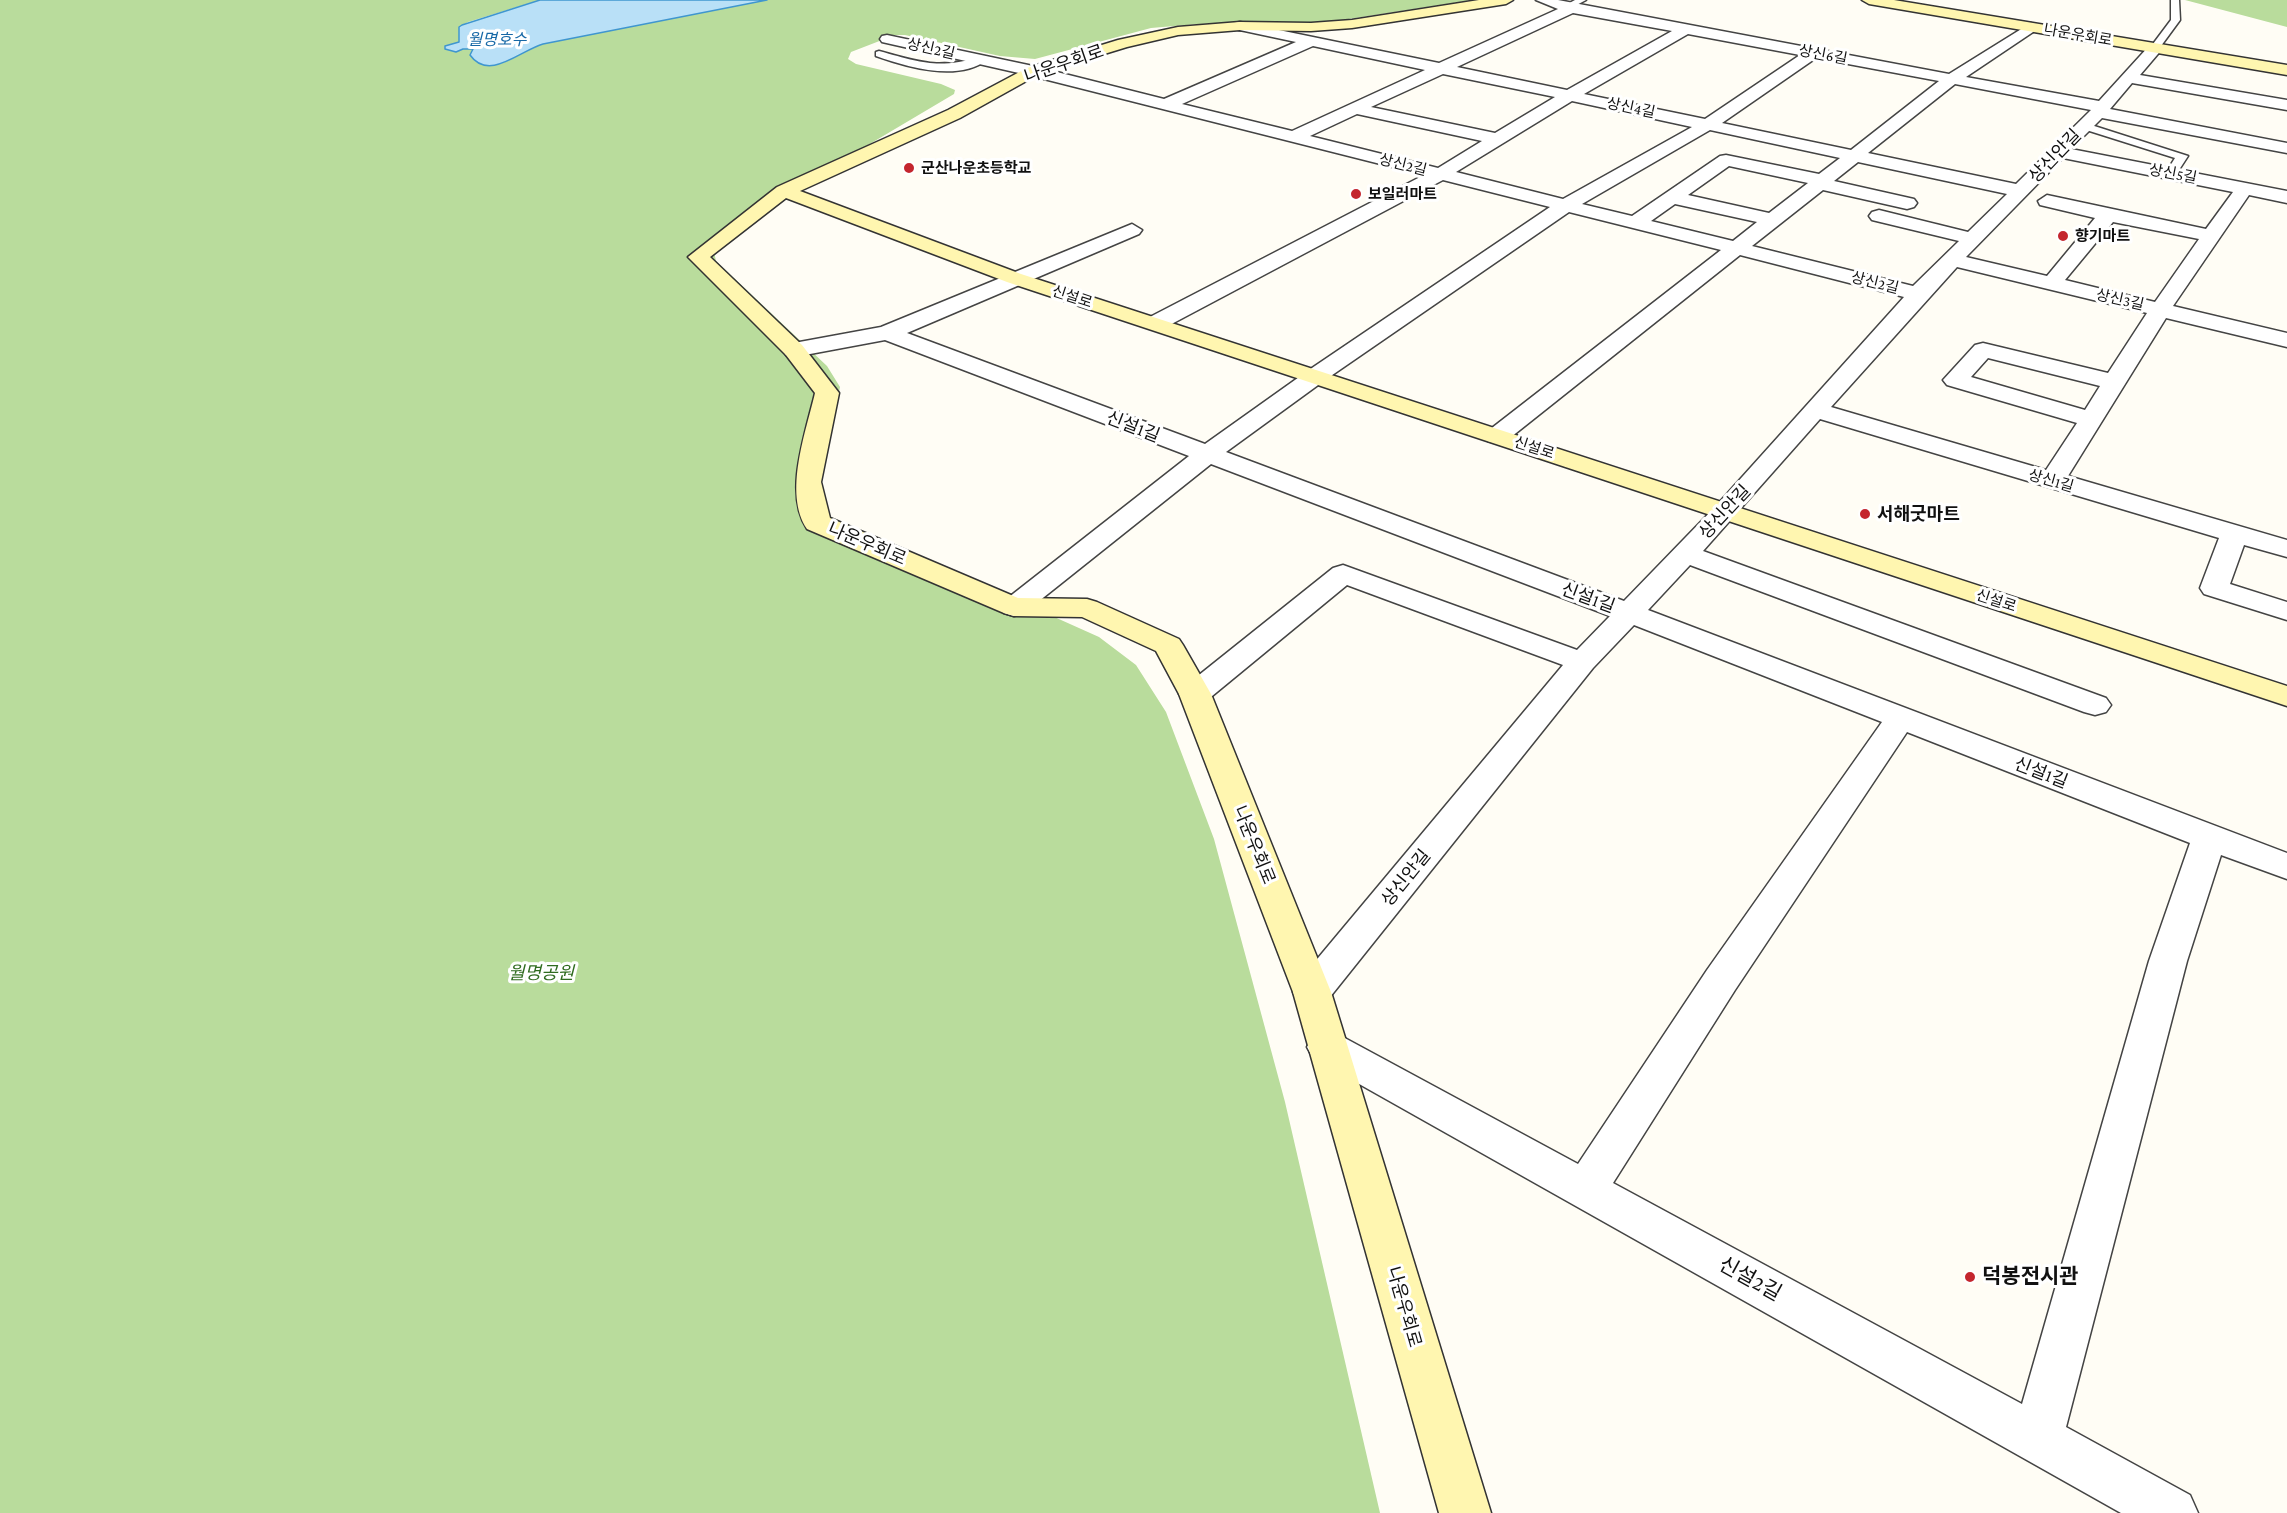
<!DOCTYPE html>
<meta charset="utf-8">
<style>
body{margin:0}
canvas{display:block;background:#fffdf5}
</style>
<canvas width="2287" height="1513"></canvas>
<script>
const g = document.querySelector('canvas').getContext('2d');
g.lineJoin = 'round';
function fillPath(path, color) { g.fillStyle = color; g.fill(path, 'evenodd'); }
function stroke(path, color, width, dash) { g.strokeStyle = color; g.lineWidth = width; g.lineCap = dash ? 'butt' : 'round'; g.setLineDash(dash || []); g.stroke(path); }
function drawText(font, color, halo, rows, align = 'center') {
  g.font = font + ' "Crimson Pro","Noto Sans KR",serif'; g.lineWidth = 6; g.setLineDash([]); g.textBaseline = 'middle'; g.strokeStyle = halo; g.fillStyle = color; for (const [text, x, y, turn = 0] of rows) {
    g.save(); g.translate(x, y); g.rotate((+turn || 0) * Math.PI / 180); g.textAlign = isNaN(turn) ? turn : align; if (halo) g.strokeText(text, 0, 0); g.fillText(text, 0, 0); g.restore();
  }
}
const forest = new Path2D(`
 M 0,0 L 540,0 L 468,22 L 459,27 L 459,42 L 446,49 L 456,52 L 463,49 L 473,49 L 484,64 C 507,68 521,50 543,44 L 767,0 L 1473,0 L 1329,22 L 1198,24 L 1151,28 L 1035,59 L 1000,56 L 905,35 L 895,35 L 851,52 L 848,59 L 856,64 L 941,84 L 955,90 L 954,94 L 809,180 L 714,252 L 716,261 L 827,366 L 840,387 L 819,491 L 829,516 L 1099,637 L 1136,665 L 1166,712 L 1214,839 L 1285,1102 L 1380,1513 L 0,1513 Z
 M 2185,0 L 2287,0 L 2287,27 Z`);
const water = new Path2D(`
 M 540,0 L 767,0 L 543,44 C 521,50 489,82 470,55 L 473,49 L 463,49 L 456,52 L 445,49 L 445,46 L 459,42 L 459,27 L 462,25 Z`);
const lane = new Path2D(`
 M 1575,0 L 1586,0 L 1569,9 L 1562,7 Z
 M 2171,0 L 2179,0 L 2180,20 L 2158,50 L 2152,50 L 2150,48 L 2171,20 Z
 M 879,51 C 923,63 936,69 982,57 L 987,60 C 957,82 907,67 876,56 L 876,52 Z
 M 2080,124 L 2088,124 L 2188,156 L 2175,176 L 2167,176 L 2165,174 L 2175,158 L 2080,128 Z`);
const street = new Path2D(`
 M 1536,0 L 1558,0 L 1949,74 L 2031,23 L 2038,27 L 2036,30 L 1966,77 L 2099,101 L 2150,45 L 2155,43 L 2163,48 L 2140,75 L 2287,100 L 2287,110 L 2132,83 L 2110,109 L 2287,143 L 2287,153 L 2102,118 L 2071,149 L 2287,191 L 2287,203 L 2249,195 L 2173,306 L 2287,333 L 2287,347 L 2166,318 L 2068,476 L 2287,540 L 2287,557 L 2244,545 L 2230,584 L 2287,602 L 2287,620 L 2204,594 L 2200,588 L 2219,538 L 1820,419 L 1703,551 L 2106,698 L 2111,705 L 2106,712 L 2095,715 L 2084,712 L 1690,565 L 1648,610 L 2287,853 L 2287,879 L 2221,855 L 2187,961 L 2066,1427 L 2190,1495 L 2198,1513 L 2121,1513 L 1313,1058 L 1307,1047 L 1313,1036 L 1327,1031 L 1341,1036 L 1578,1164 L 1707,970 L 1882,722 L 1634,625 L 1593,668 L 1326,1002 L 1312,1007 L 1298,1002 L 1293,992 L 1298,982 L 1563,665 L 1347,585 L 1206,701 L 1195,704 L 1184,701 L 1179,694 L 1184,687 L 1333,568 L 1343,565 L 1577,650 L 1610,616 L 1211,464 L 1024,613 L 1014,616 L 1004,613 L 999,607 L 1004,601 L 1189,456 L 885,340 L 794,357 L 786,355 L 783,350 L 786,345 L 794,343 L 881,327 L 1132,224 L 1142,230 L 1139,234 L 907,333 L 1205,444 L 1309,370 L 1550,207 L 1443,180 L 1164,328 L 1148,328 L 1145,323 L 1148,318 L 1424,175 L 1032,76 L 882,42 L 880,39 L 882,36 L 887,35 L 1033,66 L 1164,99 L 1296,42 L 1235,29 L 1233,26 L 1235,23 L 1240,22 L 1439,63 L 1558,9 ZM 1573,13 L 1672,31 L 1567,90 L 1457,67 ZM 1688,34 L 1800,55 L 1705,119 L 1584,94 ZM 1313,46 L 1425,70 L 1292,131 L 1182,104 ZM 1816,58 L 1939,81 L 1851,150 L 1722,123 ZM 1443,74 L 1555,97 L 1495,133 L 1371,107 ZM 1955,84 L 2091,110 L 2016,184 L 1868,153 ZM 1572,101 L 1692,127 L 1563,199 L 1456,172 ZM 1357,114 L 1482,141 L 1438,168 L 1310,136 ZM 1710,130 L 1840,158 L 1819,174 L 1726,155 L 1720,156 L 1632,216 L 1582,204 ZM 2063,158 L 2233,192 L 2206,229 L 2047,195 L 2038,201 L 2040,205 L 2095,218 L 2047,276 L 1966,257 ZM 1858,162 L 2007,194 L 1968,232 L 1879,210 L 1872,212 L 1869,216 L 1872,220 L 1959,241 L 1913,286 L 1752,246 L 1823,190 L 1907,209 L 1914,207 L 1917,203 L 1914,199 L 1834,181 ZM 1729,166 L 1808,183 L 1769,213 L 1688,195 ZM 1675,204 L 1757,222 L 1733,241 L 1651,221 ZM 1569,212 L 1721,250 L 1488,431 L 1485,436 L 1488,441 L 1497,443 L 1506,441 L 1740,255 L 1904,297 L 1716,506 L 1624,601 L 1226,452 L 1325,380 ZM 2113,222 L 2199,239 L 2155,302 L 2065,280 ZM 1957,267 L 2147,313 L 2108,373 L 1983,343 L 1975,345 L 1943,380 L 1947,385 L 2077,423 L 2046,470 L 1831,407 ZM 1988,358 L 2100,386 L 2085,410 L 1971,377 ZM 1907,732 L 2190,843 L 2149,961 L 2022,1404 L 1613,1183 L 1735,990 Z`);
const secondary = new Path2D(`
 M 1479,0 L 1513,0 L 1506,4 L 1352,28 L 1311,31 L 1240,30 L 1178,35 L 1127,47 L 1039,74 L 960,118 L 800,191 L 1021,274 L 2287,686 L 2287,706 L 1007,282 L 786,198 L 710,257 L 802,345 L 839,393 L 821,482 L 830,518 L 1018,598 L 1087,599 L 1097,602 L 1179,639 L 1183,645 L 1211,694 L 1331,992 L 1491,1513 L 1439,1513 L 1293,992 L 1179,694 L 1156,651 L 1082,617 L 1014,616 L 1004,613 L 807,529 C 783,493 806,432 815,393 L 786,355 L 688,257 L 777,187 L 948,110 L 1027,68 L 1118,40 L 1178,27 L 1240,22 L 1311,23 L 1352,20 Z
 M 1862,0 L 1894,0 L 2287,65 L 2287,75 L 1869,4 Z`);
const markers = [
 [909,168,6,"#c4262e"],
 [1356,194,6,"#c4262e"],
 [2063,236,6,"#c4262e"],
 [1865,514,6,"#c4262e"],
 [1970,1277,6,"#c4262e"]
];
const farStreetnames = [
 ["나운우회로",2078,35,10],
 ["상신2길",931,49,13],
 ["상신6길",1823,55,11],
 ["상신4길",1631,108,12],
 ["상신2길",1403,165,14],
 ["상신5길",2173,174,11],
 ["상신2길",1875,283,14],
 ["신설로",1072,297,18],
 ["상신3길",2120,300,13],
 ["신설로",1534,448,18],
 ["상신1길",2051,481,16],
 ["신설로",1996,601,18]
];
const farPoinames = [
 ["군산나운초등학교",921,168],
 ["보일러마트",1368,194],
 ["향기마트",2075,236]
];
const farWaternames = [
 ["월명호수",497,40]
];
const streetNames = [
 ["나운우회로",1064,64,-19],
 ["상신안길",2055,156,-46],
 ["신설1길",1133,427,21],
 ["상신안길",1725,512,-47],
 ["나운우회로",867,544,23],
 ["신설1길",1588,598,20],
 ["신설1길",2041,773,21],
 ["나운우회로",1254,845,68],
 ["상신안길",1406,878,-51],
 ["나운우회로",1404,1307,74]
];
const poiNames = [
 ["서해굿마트",1877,514]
];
const parkNames = [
 ["월명공원",541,973]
];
const nearPoinames = [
 ["덕봉전시관",1982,1277]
];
const nearStreetnames = [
 ["신설2길",1750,1279,29]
];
fillPath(forest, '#b9dc9c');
fillPath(water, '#b9e0f7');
stroke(water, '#3f96cf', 1.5);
stroke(lane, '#444', 3);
stroke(street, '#444', 3);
stroke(secondary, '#333', 3);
fillPath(lane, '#fff');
fillPath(street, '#fff');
fillPath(secondary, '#fff6b0');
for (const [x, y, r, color] of markers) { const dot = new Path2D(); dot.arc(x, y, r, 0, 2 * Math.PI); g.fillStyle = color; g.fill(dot); stroke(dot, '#fff', 2); }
drawText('15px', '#111', '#fff', farStreetnames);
drawText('bold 15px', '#111', '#fff', farPoinames, 'left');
drawText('italic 16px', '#1768a6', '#fff', farWaternames);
drawText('18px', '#111', '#fff', streetNames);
drawText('bold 18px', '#111', '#fff', poiNames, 'left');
drawText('italic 18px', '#2f6b1f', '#fff', parkNames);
drawText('bold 21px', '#111', '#fff', nearPoinames, 'left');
drawText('21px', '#111', '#fff', nearStreetnames);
</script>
